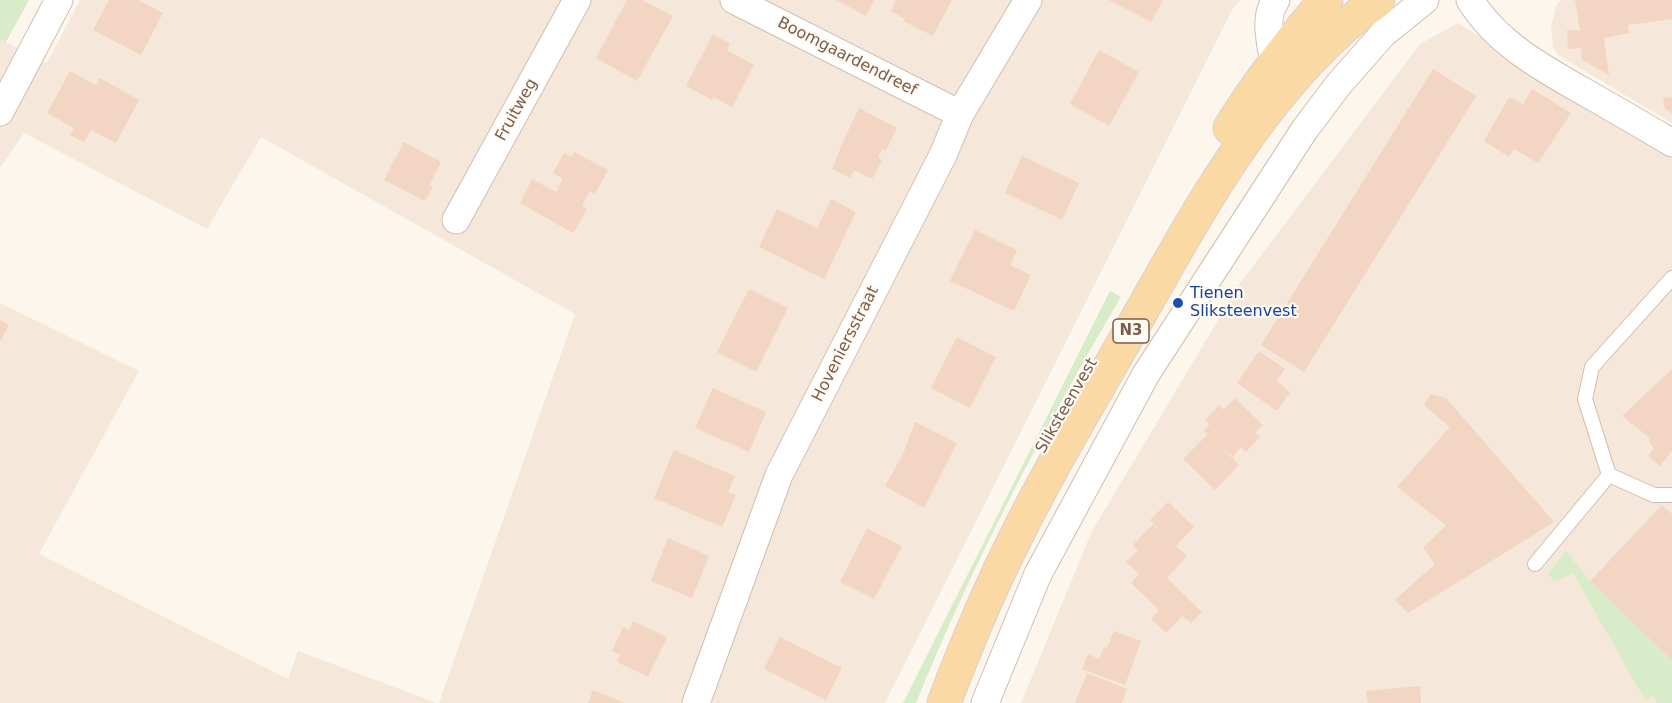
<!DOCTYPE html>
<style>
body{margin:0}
canvas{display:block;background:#fdf6ec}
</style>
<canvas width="1672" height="703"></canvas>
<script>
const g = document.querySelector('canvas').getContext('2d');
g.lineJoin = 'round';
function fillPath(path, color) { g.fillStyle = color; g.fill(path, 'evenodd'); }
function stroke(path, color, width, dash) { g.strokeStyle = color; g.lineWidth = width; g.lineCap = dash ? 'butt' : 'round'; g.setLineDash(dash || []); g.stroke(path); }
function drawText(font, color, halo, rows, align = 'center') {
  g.font = font + ' "DejaVu Sans",sans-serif'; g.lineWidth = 4.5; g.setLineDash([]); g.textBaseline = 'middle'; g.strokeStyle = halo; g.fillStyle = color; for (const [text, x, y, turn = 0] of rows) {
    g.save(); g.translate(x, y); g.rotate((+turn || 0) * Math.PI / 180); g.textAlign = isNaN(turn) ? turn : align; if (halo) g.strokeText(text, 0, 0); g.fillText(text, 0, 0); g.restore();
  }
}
const residential = new Path2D(`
 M 80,0 L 1240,0 L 1232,10 L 885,703 L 439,703 L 575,314 L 261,137 L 207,229 L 24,133 L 0,168 L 0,39 L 47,63 Z
 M 1561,0 L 1672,0 L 1672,123 L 1558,55 L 1553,47 L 1551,28 L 1556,5 Z
 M 1458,23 L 1672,158 L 1672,703 L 1021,703 L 1092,531 L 1241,282 L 1420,44 Z
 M 0,303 L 139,371 L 39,554 L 288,679 L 298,651 L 437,703 L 0,703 Z`);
const green = new Path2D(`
 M 0,0 L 29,0 L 6,42 L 0,39 Z
 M 1110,291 L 1121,297 C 1044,427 973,563 916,703 L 903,703 Z
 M 1566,551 L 1590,581 L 1672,660 L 1672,703 L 1657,703 L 1653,696 L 1645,700 L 1573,573 L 1554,582 L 1548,573 Z`);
const building = new Path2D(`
 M 109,0 L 138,0 L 163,13 L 141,55 L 93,30 Z
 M 627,0 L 642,0 L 673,16 L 637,81 L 596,58 Z
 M 836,0 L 874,0 L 866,16 Z
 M 896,0 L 952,0 L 933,36 L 903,21 L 905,19 L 891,11 Z
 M 1109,0 L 1163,0 L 1151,22 Z
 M 1575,0 L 1672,0 L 1672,19 L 1628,25 L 1629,33 L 1604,38 L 1609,75 L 1582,60 L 1581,48 L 1568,49 L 1567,30 L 1580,31 Z
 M 713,34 L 730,44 L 727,50 L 754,65 L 732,107 L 714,97 L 712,100 L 686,86 Z
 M 1099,50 L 1139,72 L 1109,126 L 1070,104 Z
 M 1433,69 L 1476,96 L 1304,372 L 1261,345 Z
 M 70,71 L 96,85 L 100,78 L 139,100 L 116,143 L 91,130 L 84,142 L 70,135 L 74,128 L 47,113 Z
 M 1532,89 L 1571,113 L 1538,163 L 1514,149 L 1509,157 L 1484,141 L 1509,97 L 1523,104 Z
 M 1672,97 L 1672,113 L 1665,109 L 1663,98 Z
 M 859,108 L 897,128 L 886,151 L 882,149 L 878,158 L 882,160 L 872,179 L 854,170 L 850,178 L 832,169 L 840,150 L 839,150 Z
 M 404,142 L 441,162 L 429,185 L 433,186 L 425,201 L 384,180 Z
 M 574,152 L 608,170 L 595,194 L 590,191 L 582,206 L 587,209 L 573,233 L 520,203 L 532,179 L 556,192 L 563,179 L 553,173 L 564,153 L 572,157 Z
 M 1022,156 L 1079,183 L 1062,220 L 1005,193 Z
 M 831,199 L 856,212 L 824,279 L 759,247 L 777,209 L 817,228 Z
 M 975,230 L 1017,250 L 1010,265 L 1031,275 L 1014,311 L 950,281 Z
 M 749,289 L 788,308 L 756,372 L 717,352 Z
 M 0,320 L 9,325 L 0,342 Z
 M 957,337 L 996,357 L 970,408 L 931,388 Z
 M 1259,351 L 1285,369 L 1276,381 L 1290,392 L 1277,411 L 1237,383 Z
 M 1672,369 L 1672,451 L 1660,466 L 1648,456 L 1654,448 L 1649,442 L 1650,438 L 1622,416 Z
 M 713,388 L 766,412 L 749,452 L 695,428 Z
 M 1431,394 L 1446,398 L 1554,522 L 1408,613 L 1395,600 L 1435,564 L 1423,548 L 1446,525 L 1397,487 L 1450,427 L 1424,405 Z
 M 1235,398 L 1263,425 L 1255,433 L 1260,437 L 1246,452 L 1241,447 L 1233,457 L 1220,446 L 1239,465 L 1215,490 L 1183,459 L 1208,434 L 1204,430 L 1210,424 L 1205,420 L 1219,405 L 1224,410 Z
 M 915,422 L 957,443 L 924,508 L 885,486 L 903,454 Z
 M 674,450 L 735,476 L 728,492 L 736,495 L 722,527 L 654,498 Z
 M 1168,502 L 1194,527 L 1176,546 L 1187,556 L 1167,578 L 1202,612 L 1191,623 L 1182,616 L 1166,633 L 1151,619 L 1159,610 L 1131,583 L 1139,574 L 1126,562 L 1138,550 L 1133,545 L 1153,524 L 1166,535 L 1150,520 Z
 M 1662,505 L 1672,514 L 1672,660 L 1590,581 Z
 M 867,528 L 902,546 L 874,599 L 840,582 Z
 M 668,538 L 709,556 L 692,598 L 651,581 Z
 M 633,621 L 667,637 L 648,677 L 617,662 L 620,655 L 612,651 L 623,627 L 629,630 Z
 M 1114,631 L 1141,641 L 1125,685 L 1082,669 L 1088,654 L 1099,659 L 1104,647 L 1107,648 Z
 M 780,637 L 842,668 L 826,700 L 764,669 Z
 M 1087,673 L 1127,689 L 1122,703 L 1075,703 Z
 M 1420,686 L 1421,703 L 1368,703 L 1366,691 Z
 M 593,690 L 625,703 L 588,703 Z`);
const lane = new Path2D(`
 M 1609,475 L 1585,399 L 1592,367 L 1672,278
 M 1535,564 L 1609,475 L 1654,495 L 1672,495`);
const street = new Path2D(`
 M 734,0 L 960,114
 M 1470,0 C 1497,44 1544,69 1588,94 C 1616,110 1644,126 1672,143
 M 1274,63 C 1271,44 1263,17 1276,0
 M 0,112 L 59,0
 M 456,220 L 577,0
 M 696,703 L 779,475 L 943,155 L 960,114 L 1028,0
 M 985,703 L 1038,574 L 1146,374 L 1305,129 L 1339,84 L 1383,34 L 1425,0`);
const primary = new Path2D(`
 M 1230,128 C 1259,81 1290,41 1326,0
 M 944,703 C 963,653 984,602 1008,553 C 1044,478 1087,407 1128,335 C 1196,216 1265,81 1378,0`);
const markers = [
 [1178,303,6,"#1a4fb4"]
];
const shields = [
 [1131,331,36]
];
const shieldNames = [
 ["N3",1131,331]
];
const streetNames = [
 ["Boomgaardendreef",847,57,27],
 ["Fruitweg",517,110,-61],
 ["Hoveniersstraat",846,344,-63],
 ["Sliksteenvest",1067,406,-60]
];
const transitNames = [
 ["Tienen",1190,294],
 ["Sliksteenvest",1190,312]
];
fillPath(residential, '#f5e8da');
fillPath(green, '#d8ecc9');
fillPath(building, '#f3d5c3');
stroke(lane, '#d1beb0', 16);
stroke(street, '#d1beb0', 29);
stroke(primary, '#dad1cd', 35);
stroke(lane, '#fff', 14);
stroke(street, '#fff', 27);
stroke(primary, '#fbd9a5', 33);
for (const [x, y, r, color] of markers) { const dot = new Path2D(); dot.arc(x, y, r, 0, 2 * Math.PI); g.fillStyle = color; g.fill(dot); stroke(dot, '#fffaf3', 2); }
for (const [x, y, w] of shields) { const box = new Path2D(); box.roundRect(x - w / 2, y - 12, w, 24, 4.5); g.fillStyle = '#fffaf3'; g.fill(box); stroke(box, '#7a5c4d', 1.5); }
drawText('bold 15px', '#7a5c4d', null, shieldNames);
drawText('16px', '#7a5c4d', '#fffaf3', streetNames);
drawText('16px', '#164399', '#fffaf3', transitNames, 'left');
</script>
